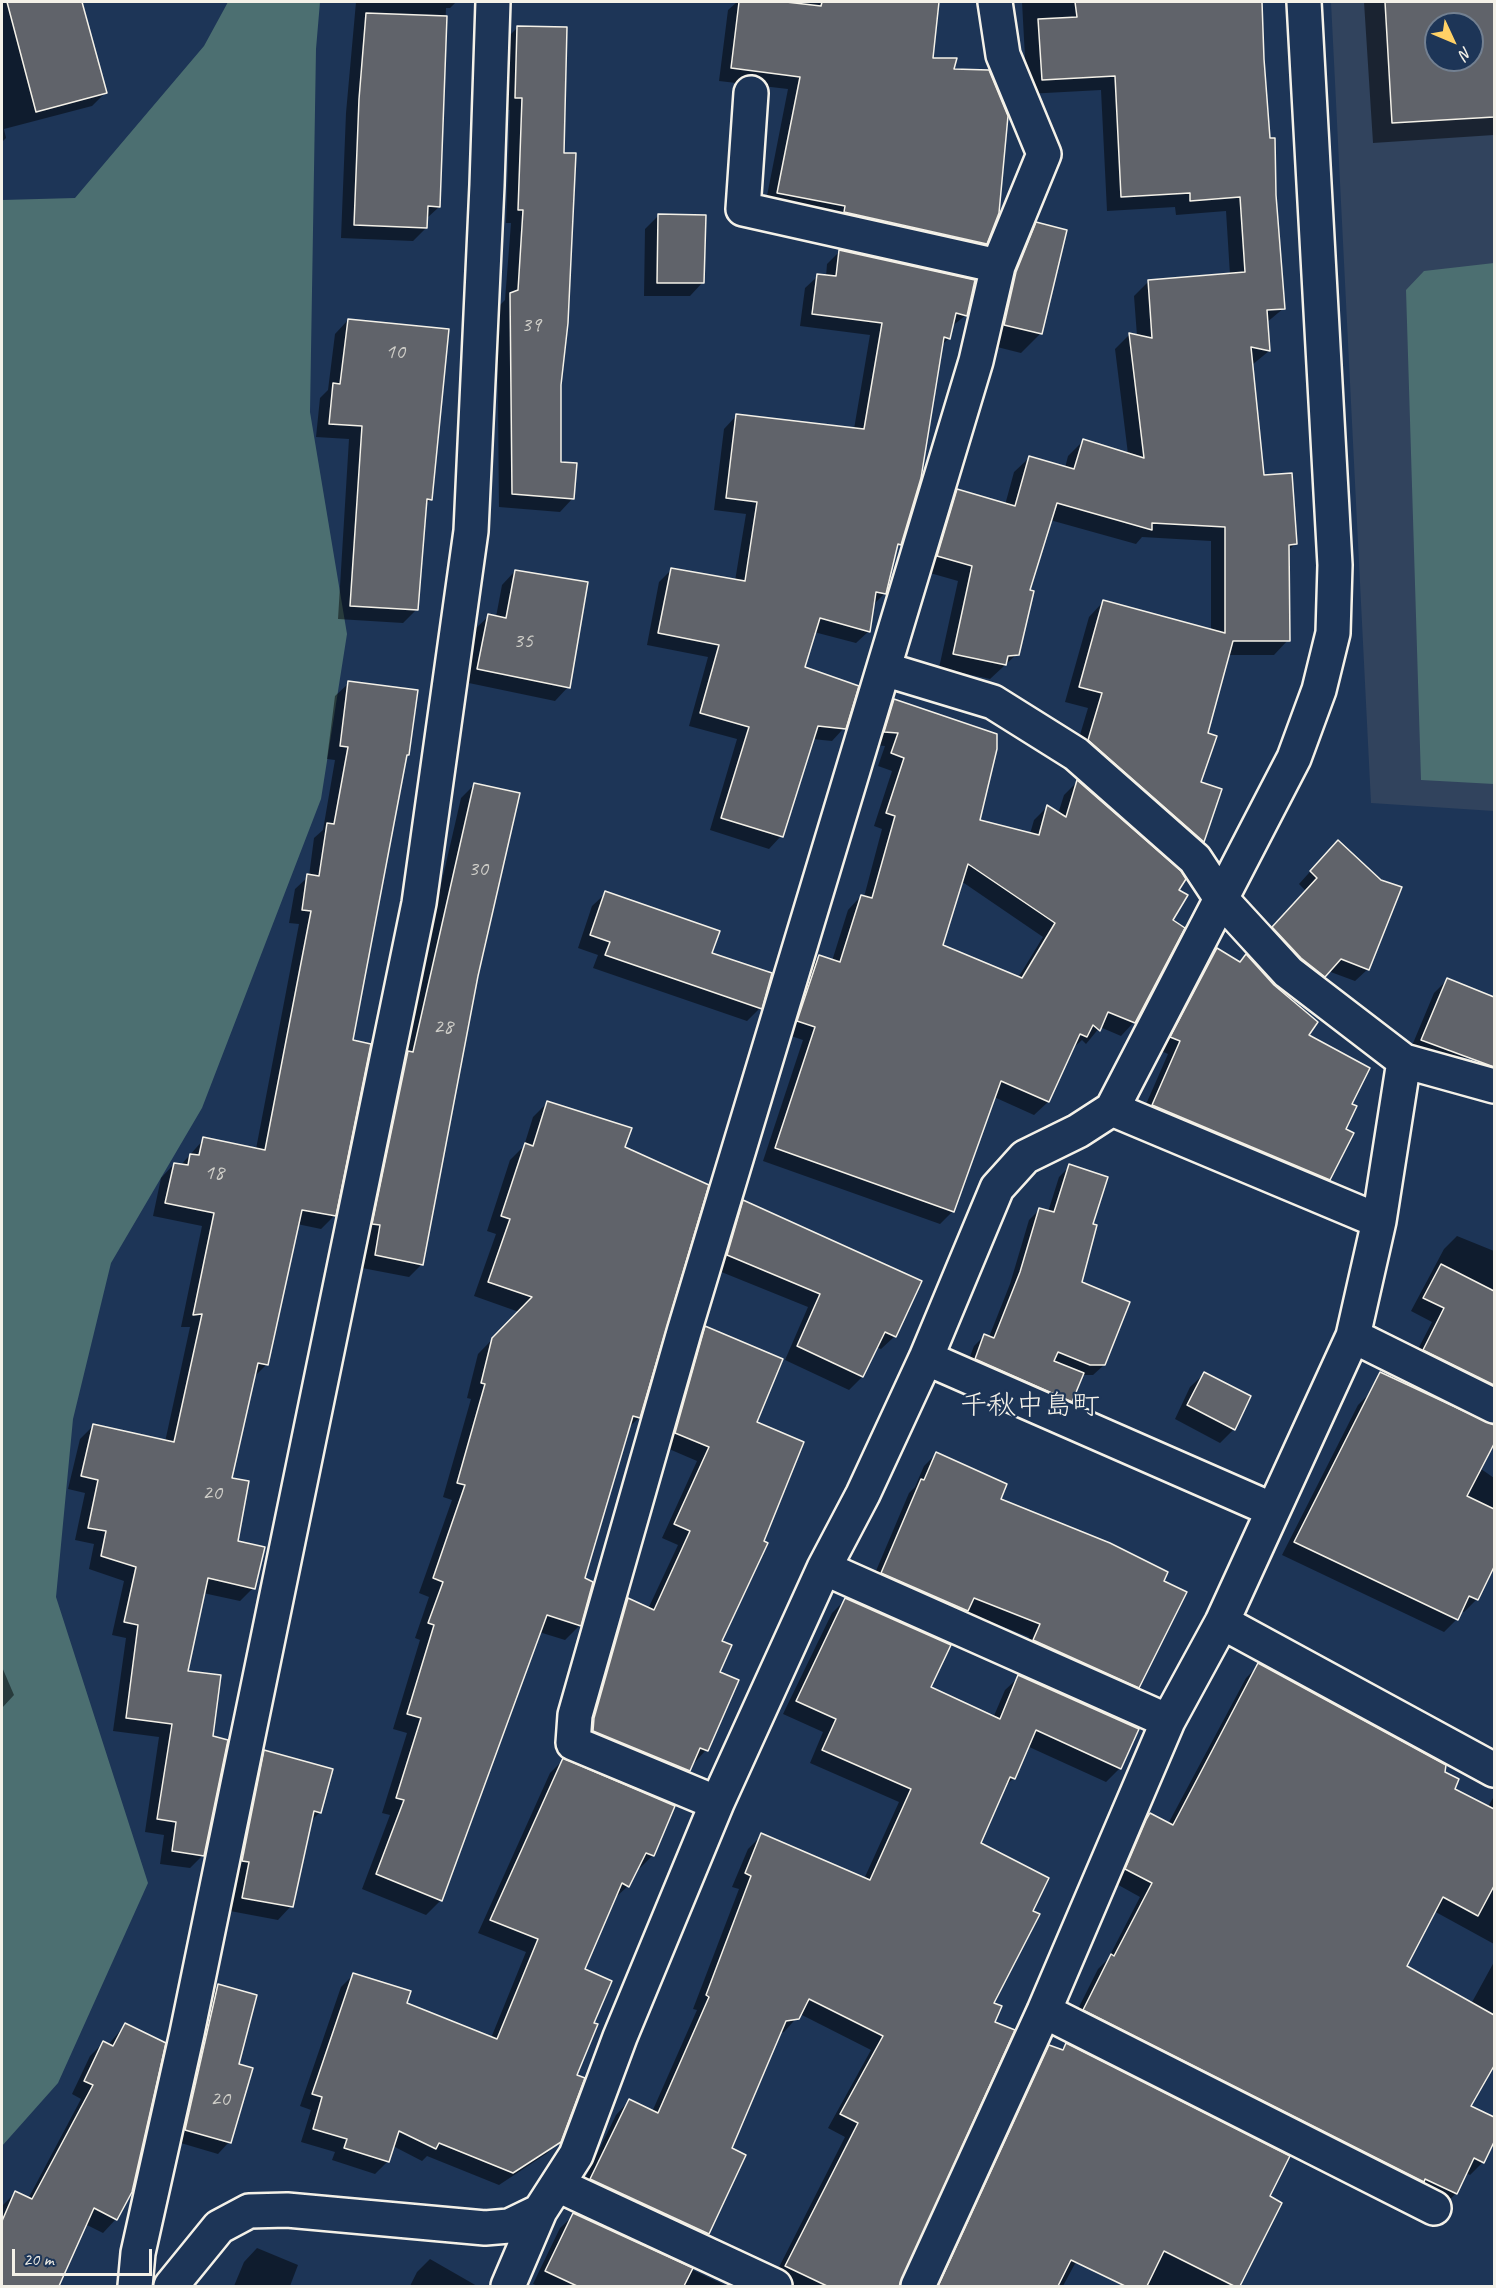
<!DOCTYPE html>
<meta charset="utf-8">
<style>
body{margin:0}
#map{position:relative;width:1496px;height:2288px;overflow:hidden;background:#1d3557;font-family:Caveat,sans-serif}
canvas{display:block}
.frame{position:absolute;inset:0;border:3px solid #f4f1e8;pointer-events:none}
.north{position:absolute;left:1424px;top:12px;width:60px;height:60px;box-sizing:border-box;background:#1d3557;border:2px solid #738091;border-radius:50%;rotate:134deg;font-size:16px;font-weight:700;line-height:24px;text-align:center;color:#f4f1e8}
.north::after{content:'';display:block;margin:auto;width:21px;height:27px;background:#ffd166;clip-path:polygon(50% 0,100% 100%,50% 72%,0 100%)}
.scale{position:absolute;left:12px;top:2249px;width:140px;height:27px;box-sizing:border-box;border:3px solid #f4f1e8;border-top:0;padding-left:8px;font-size:18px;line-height:21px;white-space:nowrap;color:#f4f1e8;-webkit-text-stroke:4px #1d3557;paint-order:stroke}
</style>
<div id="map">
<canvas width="1496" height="2288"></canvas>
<div class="frame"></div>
<div class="north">N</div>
<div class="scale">20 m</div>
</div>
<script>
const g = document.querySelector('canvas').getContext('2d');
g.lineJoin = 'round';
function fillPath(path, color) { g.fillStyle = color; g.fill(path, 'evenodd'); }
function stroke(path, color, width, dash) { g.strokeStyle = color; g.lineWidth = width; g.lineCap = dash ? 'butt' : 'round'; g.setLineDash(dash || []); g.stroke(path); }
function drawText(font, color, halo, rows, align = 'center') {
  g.font = font + ' Caveat,"Klee One",sans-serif'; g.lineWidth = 4.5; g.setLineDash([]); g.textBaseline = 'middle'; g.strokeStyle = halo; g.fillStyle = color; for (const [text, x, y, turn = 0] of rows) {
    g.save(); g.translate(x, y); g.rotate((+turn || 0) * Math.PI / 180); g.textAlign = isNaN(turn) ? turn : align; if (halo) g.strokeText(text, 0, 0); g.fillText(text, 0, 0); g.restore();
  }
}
const built = new Path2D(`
 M 1331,2 L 1494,2 L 1494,811 L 1371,803 ZM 1436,24 L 1472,24 L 1472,60 L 1436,60 Z`);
const green = new Path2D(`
 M 228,2 L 320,2 L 316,49 L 310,412 L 347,634 L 321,799 L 202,1108 L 111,1263 L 73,1419 L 56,1597 L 148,1883 L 58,2083 L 2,2146 L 2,200 L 75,198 L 204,46 Z
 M 1494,263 L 1494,784 L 1421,780 L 1406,290 L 1424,271 Z`);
const shadow = new Path2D(`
 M 2,2 L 80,2 L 105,93 L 92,106 L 4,129 L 6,138 L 2,142 Z
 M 356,2 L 456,2 L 450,8 L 446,8 L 439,207 L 426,219 L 426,228 L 413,241 L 341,238 L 346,113 Z
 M 737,2 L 938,2 L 931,59 L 952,71 L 985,243 L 973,256 L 765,206 L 788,89 L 719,81 L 728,10 Z
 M 1022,2 L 1261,2 L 1262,59 L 1284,308 L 1266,323 L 1269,351 L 1252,365 L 1263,477 L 1295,544 L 1287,552 L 1288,640 L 1274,655 L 1228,655 L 1206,734 L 1199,783 L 1220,790 L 1203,841 L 1189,856 L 1074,755 L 1088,708 L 1065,702 L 1089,617 L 1103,602 L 1211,631 L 1211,541 L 1142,537 L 1136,544 L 1050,520 L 1029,591 L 1017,654 L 990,679 L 939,668 L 958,581 L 923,571 L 943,506 L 957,491 L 1005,505 L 1014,472 L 1029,458 L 1065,468 L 1068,456 L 1083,441 L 1128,454 L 1115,349 L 1130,334 L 1137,336 L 1134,296 L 1149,281 L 1230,275 L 1226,211 L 1176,215 L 1175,207 L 1107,211 L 1101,90 L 1027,94 Z
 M 1364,2 L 1494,2 L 1494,135 L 1373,143 ZM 1436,24 L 1472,24 L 1472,60 L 1436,60 Z
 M 518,27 L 562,154 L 560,463 L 573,498 L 560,512 L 499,507 L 497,308 L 505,300 L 511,223 L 506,223 L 510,110 L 502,110 L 504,41 Z
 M 658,216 L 703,282 L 690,296 L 644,296 L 645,229 Z
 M 1037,224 L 1041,333 L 1021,353 L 985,344 L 1017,244 Z
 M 840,251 L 966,315 L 951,327 L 949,338 L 941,346 L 918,477 L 900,545 L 895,549 L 885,593 L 872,606 L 869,631 L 856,643 L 814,632 L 803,668 L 844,728 L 832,741 L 812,739 L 781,836 L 769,849 L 710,830 L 737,739 L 689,726 L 708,657 L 647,645 L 659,582 L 671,570 L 735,581 L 746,514 L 714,510 L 724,429 L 736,416 L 854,429 L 870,335 L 800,326 L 805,288 L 818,276 L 826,277 L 827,264 Z
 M 348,320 L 431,499 L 425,505 L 416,610 L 403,623 L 338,619 L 349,439 L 316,437 L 320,398 L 328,390 L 335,334 Z
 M 515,571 L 568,687 L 555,701 L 464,682 L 475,629 L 489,616 L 496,617 L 502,585 Z
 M 349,683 L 405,757 L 351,1041 L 334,1216 L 321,1229 L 297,1224 L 267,1364 L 254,1377 L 231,1479 L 237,1542 L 253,1588 L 240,1601 L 203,1593 L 186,1672 L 212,1737 L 203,1855 L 190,1868 L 160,1864 L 164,1835 L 145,1832 L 159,1737 L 113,1731 L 126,1638 L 112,1635 L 124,1581 L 89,1569 L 94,1544 L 75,1540 L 85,1493 L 68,1489 L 80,1439 L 94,1425 L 165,1442 L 190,1327 L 181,1327 L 202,1226 L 153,1216 L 161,1178 L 174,1164 L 180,1166 L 204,1139 L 256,1149 L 299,924 L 289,923 L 295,889 L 309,876 L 314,838 L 323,830 L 335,760 L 327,759 L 335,696 Z
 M 894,700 L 979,821 L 1030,834 L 1034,820 L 1047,807 L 1058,814 L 1064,795 L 1077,782 L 1177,890 L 1171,921 L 1134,1022 L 1121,1036 L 1100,1027 L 1086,1044 L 1082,1040 L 1072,1049 L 1048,1102 L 1034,1115 L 994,1097 L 953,1211 L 940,1224 L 763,1161 L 803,1040 L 785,1034 L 806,970 L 819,957 L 832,961 L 848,910 L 861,896 L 864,897 L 882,829 L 874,826 L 892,771 L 878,766 L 885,746 L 872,745 L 881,714 ZM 961,881 L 1043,937 L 1018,978 L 941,946 Z
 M 474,785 L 477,976 L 422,1264 L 409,1277 L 362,1268 L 368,1238 L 360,1237 L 461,798 Z
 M 1326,854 L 1380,881 L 1368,969 L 1355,981 L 1328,971 L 1312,988 L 1261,940 L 1306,891 L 1299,884 Z
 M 606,893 L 710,954 L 760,1008 L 747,1021 L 593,968 L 598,955 L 578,948 L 592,906 Z
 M 1217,949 L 1350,1104 L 1328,1179 L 1315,1192 L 1140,1118 L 1168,1054 L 1159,1050 L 1204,962 Z
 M 1447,980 L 1494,999 L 1494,1049 L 1482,1061 L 1411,1048 L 1434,993 Z
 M 548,1102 L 623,1147 L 639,1418 L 628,1428 L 583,1579 L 580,1625 L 565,1640 L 539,1632 L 441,1900 L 426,1915 L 362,1889 L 390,1815 L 382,1813 L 407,1733 L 393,1729 L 420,1640 L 415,1638 L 429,1597 L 419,1593 L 452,1500 L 443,1497 L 471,1399 L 467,1398 L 478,1354 L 519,1312 L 474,1296 L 496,1234 L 487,1231 L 510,1160 L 524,1146 L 533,1117 Z
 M 1070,1166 L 1091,1225 L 1080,1283 L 1104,1365 L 1093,1375 L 1081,1375 L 1071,1401 L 1061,1411 L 965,1370 L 974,1346 L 985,1335 L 989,1337 L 1010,1284 L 1029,1220 L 1040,1209 L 1048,1212 L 1059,1177 Z
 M 743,1202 L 895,1336 L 881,1349 L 876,1347 L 862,1377 L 849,1390 L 785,1360 L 808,1307 L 714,1269 L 730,1216 Z
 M 1457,1236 L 1494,1251 L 1494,1408 L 1411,1363 L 1432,1322 L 1411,1311 L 1444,1249 Z
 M 706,1328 L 720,1642 L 706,1750 L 675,1784 L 580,1744 L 615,1613 L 628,1600 L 648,1609 L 678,1545 L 662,1538 L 697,1461 L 662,1446 L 693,1341 Z
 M 1204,1374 L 1234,1429 L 1220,1443 L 1175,1419 L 1190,1387 Z
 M 1371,1392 L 1494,1478 L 1494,1572 L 1491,1570 L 1477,1599 L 1464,1612 L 1461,1611 L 1457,1619 L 1444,1632 L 1282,1555 L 1358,1405 Z
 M 936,1454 L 999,1499 L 1162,1581 L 1138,1687 L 1125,1699 L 1022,1653 L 1029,1637 L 966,1612 L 954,1623 L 870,1585 L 909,1493 L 915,1487 L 924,1466 Z
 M 845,1600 L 929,1688 L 993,1718 L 1005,1690 L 1019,1677 L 1137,1730 L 1120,1768 L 1106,1782 L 1027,1746 L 1014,1778 L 1004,1787 L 979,1844 L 992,2003 L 898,2286 L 775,2286 L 771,2283 L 845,2137 L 828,2128 L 871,2050 L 800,2014 L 784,2032 L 779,2033 L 730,2149 L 744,2155 L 707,2234 L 694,2247 L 578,2193 L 616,2115 L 629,2101 L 652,2112 L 697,2010 L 693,2009 L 739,1889 L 732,1887 L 748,1849 L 762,1835 L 864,1879 L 899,1802 L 810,1763 L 823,1732 L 783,1714 L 832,1613 Z
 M 1259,1665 L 1405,1967 L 1471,2004 L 1494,1962 L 1494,2063 L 1469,2107 L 1494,2119 L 1494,2138 L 1483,2162 L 1470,2175 L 1466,2173 L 1456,2193 L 1443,2207 L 1071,2023 L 1098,1969 L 1108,1959 L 1140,1897 L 1113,1882 L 1137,1827 L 1150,1814 L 1168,1824 L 1246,1678 Z
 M 2,1667 L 14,1695 L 2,1708 Z
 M 265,1752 L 320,1812 L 310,1822 L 291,1906 L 278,1920 L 230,1911 L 237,1875 L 229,1874 L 251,1765 Z
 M 563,1760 L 673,1807 L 652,1856 L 640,1868 L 637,1867 L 628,1886 L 615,1898 L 583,1970 L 592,2024 L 575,2076 L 560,2141 L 546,2154 L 499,2185 L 427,2156 L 422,2161 L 393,2146 L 388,2161 L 375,2174 L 332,2160 L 335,2152 L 301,2142 L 311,2110 L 300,2106 L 341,1987 L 354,1974 L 405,2004 L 491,2038 L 526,1952 L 478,1933 L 550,1773 Z
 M 1494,1796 L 1494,1944 L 1432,1910 Z
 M 219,1986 L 237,2065 L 229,2142 L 218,2154 L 174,2141 L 207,1997 Z
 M 125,2025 L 116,2219 L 103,2233 L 85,2224 L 57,2286 L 2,2286 L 2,2206 L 15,2193 L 28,2199 L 81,2099 L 72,2094 L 90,2056 L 103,2043 L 108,2045 Z
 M 1066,2045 L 1268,2197 L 1280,2203 L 1238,2286 L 1124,2286 L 1152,2226 L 1107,2204 L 1063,2286 L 932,2286 L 1036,2060 L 1050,2046 L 1060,2051 Z
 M 574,2215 L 727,2286 L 538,2286 L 533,2284 L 560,2228 Z
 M 257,2248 L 298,2265 L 290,2286 L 234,2286 L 244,2262 Z
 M 430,2259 L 477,2286 L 410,2286 L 417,2272 Z`);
const building = new Path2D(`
 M 7,2 L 82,2 L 107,93 L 36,112 Z
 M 739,2 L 786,2 L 821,6 L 822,2 L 939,2 L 933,58 L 957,58 L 954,69 L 989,70 L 1008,116 L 999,213 L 987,244 L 844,212 L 845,206 L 777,193 L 800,77 L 731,68 Z
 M 1075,2 L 1262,2 L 1264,59 L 1270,138 L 1275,138 L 1276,195 L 1285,309 L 1267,310 L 1270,351 L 1251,347 L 1264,475 L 1292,473 L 1297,544 L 1289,545 L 1290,641 L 1233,641 L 1208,733 L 1217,736 L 1201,782 L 1222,789 L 1204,842 L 1088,740 L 1102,693 L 1079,687 L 1103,600 L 1225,633 L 1225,527 L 1152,523 L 1152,530 L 1057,503 L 1030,590 L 1034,591 L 1019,655 L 1008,656 L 1006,665 L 953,654 L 972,566 L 937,556 L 957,489 L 1015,506 L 1029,456 L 1074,469 L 1083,439 L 1144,458 L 1129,333 L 1152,338 L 1148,280 L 1245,272 L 1240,197 L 1190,201 L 1190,193 L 1121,197 L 1115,76 L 1042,80 L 1038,19 L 1077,17 Z
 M 1385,2 L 1494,2 L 1494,117 L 1392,123 ZM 1436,24 L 1472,24 L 1472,60 L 1436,60 Z
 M 366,13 L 447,16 L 440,207 L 428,206 L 427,228 L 354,225 L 359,99 Z
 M 517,26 L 567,27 L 564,153 L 576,153 L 568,323 L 561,385 L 561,462 L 577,463 L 574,499 L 512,494 L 510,293 L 518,290 L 523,210 L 518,210 L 522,98 L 515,98 Z
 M 658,214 L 706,215 L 704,283 L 657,283 Z
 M 1036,222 L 1067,230 L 1042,334 L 1004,325 L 1016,272 Z
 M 839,250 L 975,280 L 967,316 L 956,313 L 950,339 L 944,337 L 921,478 L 901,545 L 898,544 L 886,594 L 876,592 L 870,632 L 820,618 L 805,667 L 859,686 L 846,729 L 818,726 L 783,837 L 721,818 L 749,727 L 700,713 L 719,645 L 658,633 L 671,568 L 745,581 L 757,502 L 726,498 L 736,414 L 864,429 L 882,323 L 812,314 L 817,274 L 836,276 Z
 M 348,319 L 449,329 L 432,500 L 427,499 L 418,610 L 350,606 L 362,426 L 329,424 L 333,383 L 340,384 Z
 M 515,570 L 588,582 L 570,688 L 477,669 L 488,614 L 506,618 Z
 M 348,681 L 418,690 L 409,755 L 407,755 L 353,1040 L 371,1044 L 336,1216 L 302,1210 L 268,1365 L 258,1363 L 232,1478 L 249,1481 L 238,1541 L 265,1547 L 255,1589 L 208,1578 L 188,1671 L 221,1675 L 213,1736 L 228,1740 L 204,1856 L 172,1851 L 176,1822 L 157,1819 L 172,1724 L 126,1718 L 138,1625 L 124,1622 L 136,1567 L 101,1556 L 106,1531 L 88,1528 L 98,1480 L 81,1476 L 93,1424 L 174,1442 L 202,1314 L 193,1315 L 214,1213 L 165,1203 L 174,1163 L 188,1165 L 190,1154 L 199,1155 L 203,1137 L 265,1150 L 311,911 L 302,910 L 307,874 L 319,876 L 327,823 L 334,824 L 348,747 L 340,746 Z
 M 894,699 L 997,734 L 997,749 L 980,820 L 1039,835 L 1047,805 L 1066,817 L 1077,780 L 1181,871 L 1186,879 L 1179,890 L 1188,895 L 1173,920 L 1185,928 L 1135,1023 L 1108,1012 L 1100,1031 L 1093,1025 L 1087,1037 L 1080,1034 L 1049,1102 L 1001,1081 L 954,1212 L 775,1148 L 815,1027 L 797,1021 L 819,955 L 840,962 L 861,895 L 872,898 L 895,816 L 886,813 L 904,758 L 891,753 L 898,733 L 884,732 ZM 968,864 L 1055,923 L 1022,978 L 943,945 Z
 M 474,783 L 520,793 L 478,976 L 423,1265 L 375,1255 L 380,1225 L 372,1224 L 408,1051 L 413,1052 Z
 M 1338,840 L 1381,880 L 1402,887 L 1369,970 L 1341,959 L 1325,977 L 1301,958 L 1272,927 L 1317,878 L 1310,871 Z
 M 605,891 L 720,931 L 712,953 L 772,973 L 762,1009 L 605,955 L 610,942 L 590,935 Z
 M 1217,948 L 1240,962 L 1246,954 L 1274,985 L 1318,1022 L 1309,1035 L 1370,1068 L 1352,1104 L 1357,1106 L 1346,1129 L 1354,1133 L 1330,1180 L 1152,1105 L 1180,1041 L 1170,1037 Z
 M 1447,978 L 1494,997 L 1494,1067 L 1421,1040 Z
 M 547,1101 L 632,1128 L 625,1147 L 709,1185 L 640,1418 L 633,1416 L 585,1578 L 593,1582 L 581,1626 L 547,1615 L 442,1901 L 376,1874 L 404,1800 L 396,1798 L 421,1718 L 407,1714 L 434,1625 L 428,1623 L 443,1582 L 433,1578 L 465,1485 L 457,1483 L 485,1384 L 481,1383 L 492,1338 L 532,1297 L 488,1282 L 510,1219 L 501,1216 L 525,1143 L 533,1146 Z
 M 1069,1164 L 1108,1177 L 1093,1224 L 1097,1225 L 1082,1282 L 1130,1302 L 1105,1365 L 1090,1365 L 1058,1352 L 1054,1361 L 1084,1373 L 1072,1402 L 975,1359 L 984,1334 L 994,1338 L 1020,1272 L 1039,1208 L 1054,1212 Z
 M 743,1200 L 922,1281 L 896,1337 L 885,1332 L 863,1377 L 797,1346 L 820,1294 L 727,1255 Z
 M 1441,1264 L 1494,1291 L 1494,1385 L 1423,1350 L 1444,1308 L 1423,1298 Z
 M 705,1326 L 783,1359 L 757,1422 L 804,1442 L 764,1541 L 768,1543 L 722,1641 L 732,1645 L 720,1672 L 739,1680 L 708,1751 L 700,1748 L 690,1771 L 593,1731 L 594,1718 L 628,1598 L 654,1610 L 690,1531 L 674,1524 L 709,1447 L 675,1433 Z
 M 1204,1372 L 1251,1396 L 1235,1430 L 1187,1405 Z
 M 1380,1372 L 1494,1425 L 1494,1444 L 1467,1496 L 1494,1509 L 1494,1567 L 1478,1600 L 1469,1596 L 1458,1620 L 1294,1542 Z
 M 936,1452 L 1007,1484 L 1001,1499 L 1110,1543 L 1168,1572 L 1164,1581 L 1187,1592 L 1139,1688 L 1033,1640 L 1040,1624 L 974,1598 L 968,1611 L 881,1573 L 921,1479 L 924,1480 Z
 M 845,1598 L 951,1645 L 931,1687 L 1000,1719 L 1018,1675 L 1139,1729 L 1121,1769 L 1036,1730 L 1015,1779 L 1010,1777 L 981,1843 L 1049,1878 L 1033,1911 L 1040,1914 L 994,2003 L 1002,2006 L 995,2022 L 1015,2030 L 899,2286 L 827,2286 L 785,2266 L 858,2123 L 840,2114 L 883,2036 L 809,1999 L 799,2019 L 786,2021 L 732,2148 L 746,2155 L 709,2234 L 590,2179 L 629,2099 L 658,2113 L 709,1997 L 706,1995 L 751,1876 L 745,1873 L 761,1833 L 870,1880 L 911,1789 L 822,1750 L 836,1719 L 796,1701 Z
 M 1258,1663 L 1446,1765 L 1445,1772 L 1459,1779 L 1455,1789 L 1494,1809 L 1494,1886 L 1478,1916 L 1443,1897 L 1407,1966 L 1494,2015 L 1494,2066 L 1471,2106 L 1494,2117 L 1494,2142 L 1484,2163 L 1474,2158 L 1457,2194 L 1425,2179 L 1424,2182 L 1083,2010 L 1111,1954 L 1114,1956 L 1152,1883 L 1125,1869 L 1146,1820 L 1150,1813 L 1173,1825 Z
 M 264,1750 L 333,1769 L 321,1813 L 314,1811 L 293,1907 L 242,1898 L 249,1862 L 242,1861 Z
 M 563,1758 L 675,1806 L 654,1856 L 646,1853 L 629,1887 L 622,1883 L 585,1969 L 612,1981 L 594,2023 L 598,2024 L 577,2075 L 585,2078 L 561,2142 L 513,2173 L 439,2143 L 436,2149 L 399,2131 L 389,2162 L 344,2148 L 347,2139 L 313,2129 L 322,2097 L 312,2094 L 353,1973 L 411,1991 L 407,2003 L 497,2039 L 538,1939 L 490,1920 Z
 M 218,1984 L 257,1995 L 239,2064 L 253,2068 L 231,2143 L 185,2130 Z
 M 125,2023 L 166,2043 L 132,2192 L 117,2220 L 94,2208 L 59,2286 L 2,2286 L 2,2221 L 15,2191 L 32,2199 L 93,2085 L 84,2081 L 103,2041 L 113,2046 Z
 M 1066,2043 L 1290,2156 L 1270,2196 L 1282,2203 L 1240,2286 L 1234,2286 L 1164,2251 L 1147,2286 L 1125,2286 L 1071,2260 L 1058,2286 L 938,2286 L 1049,2045 L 1063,2050 Z
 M 573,2213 L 693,2268 L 684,2286 L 577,2286 L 545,2271 Z`);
const minor = new Path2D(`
 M 751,93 L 743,209 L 998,266
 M 884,669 L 993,702 L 1076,754 L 1195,859 L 1222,900 L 1288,972 L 1404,1061 L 1379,1221 L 1353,1336 L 1222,1622 L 1168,1721 L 1044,2011 L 918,2286
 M 1404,1061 L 1494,1086
 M 1112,1109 L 1379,1221
 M 1353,1336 L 1494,1406
 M 926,1358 L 1273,1510
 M 824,1568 L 1168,1721
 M 1222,1622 L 1494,1770
 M 717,1803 L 573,1743 L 575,1715 L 684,1332 L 976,361 L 998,266 L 1044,154 L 1003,55 L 995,2
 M 1044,2011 L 1434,2208
 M 558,2185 L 775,2286
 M 135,2286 L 138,2253 L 187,2033 L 419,903 L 471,531 L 487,185 L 493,2
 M 171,2286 L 219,2227 L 249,2211 L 287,2210 L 485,2228 L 509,2226 L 540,2211 L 576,2155 L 620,2037 L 717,1803 L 824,1568 L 863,1494 L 926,1358 L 997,1188 L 1025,1157 L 1078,1131 L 1112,1109 L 1294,758 L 1319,690 L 1333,633 L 1335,565 L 1304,2
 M 508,2286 L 540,2211`);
const numberNames = [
 ["39",531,325],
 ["10",395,352],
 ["35",523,641],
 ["30",478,869],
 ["28",443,1027],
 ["18",214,1173],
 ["20",212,1493],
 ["20",220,2099]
];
const quarterNames = [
 ["千秋中島町",1030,1407]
];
fillPath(built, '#31435d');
fillPath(green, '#4c6f71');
fillPath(shadow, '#0007');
fillPath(building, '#60636a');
stroke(building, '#f4f1e8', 1.5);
stroke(minor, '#f4f1e8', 38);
stroke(minor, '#1d3557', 33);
drawText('22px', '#cfcec8', null, numberNames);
drawText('28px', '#f4f1e8', '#1d3557', quarterNames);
</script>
